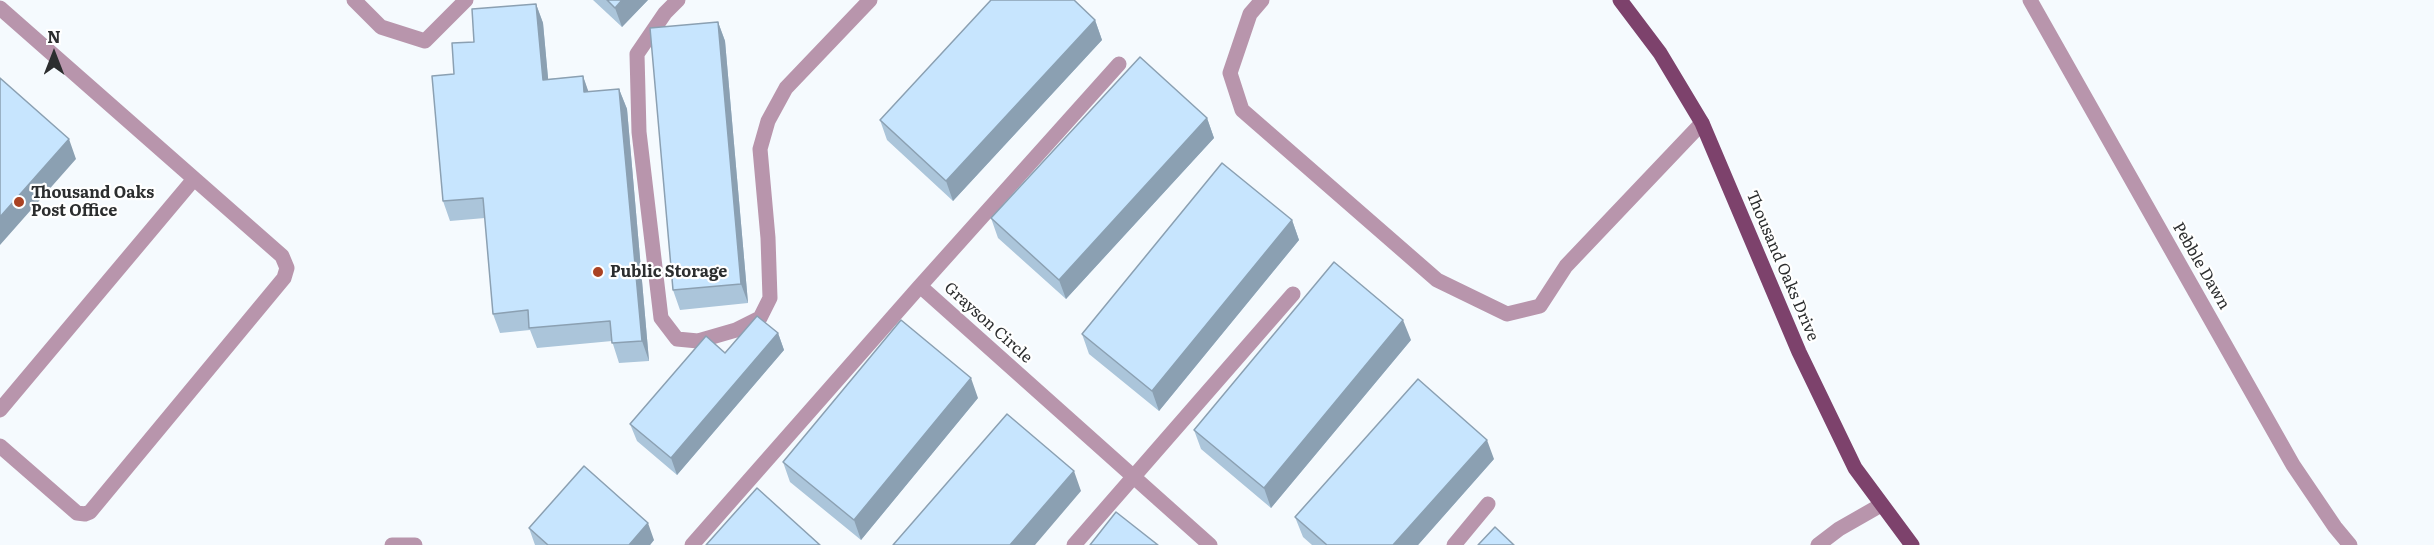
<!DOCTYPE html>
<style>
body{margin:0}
#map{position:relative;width:2434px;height:545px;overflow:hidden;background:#f5fafe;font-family:Literata,serif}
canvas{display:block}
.north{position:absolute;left:24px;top:24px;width:60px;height:60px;-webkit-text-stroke:4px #fff;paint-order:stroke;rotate:0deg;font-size:16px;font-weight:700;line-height:24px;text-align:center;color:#2c2e2f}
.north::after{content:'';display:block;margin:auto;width:21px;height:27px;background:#2c2e2f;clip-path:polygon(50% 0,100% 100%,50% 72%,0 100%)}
</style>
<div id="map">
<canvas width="2434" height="545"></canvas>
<div class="north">N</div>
</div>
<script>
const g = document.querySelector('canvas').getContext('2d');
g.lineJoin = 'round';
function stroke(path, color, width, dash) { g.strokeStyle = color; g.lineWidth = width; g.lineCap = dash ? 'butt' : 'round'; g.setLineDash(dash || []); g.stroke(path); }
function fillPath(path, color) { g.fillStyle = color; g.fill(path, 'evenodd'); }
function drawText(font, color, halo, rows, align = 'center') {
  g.font = font + ' Literata,serif'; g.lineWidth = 4.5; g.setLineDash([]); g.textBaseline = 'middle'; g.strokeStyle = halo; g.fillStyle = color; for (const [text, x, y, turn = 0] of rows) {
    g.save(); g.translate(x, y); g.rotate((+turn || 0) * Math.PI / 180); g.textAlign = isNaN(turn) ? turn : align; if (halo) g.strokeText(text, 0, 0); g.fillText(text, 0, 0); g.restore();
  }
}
const minor = new Path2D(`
 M 354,0 L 381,27 L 425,41 L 466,0
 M 678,0 L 665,13 L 637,54 L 639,132 L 661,318 L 677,339 L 698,341 L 736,330 L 760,318 L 770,298 L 768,238 L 760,149 L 768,121 L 786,88 L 870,0
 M 1262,0 L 1250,14 L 1230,73 L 1242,110 L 1437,280 L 1507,314 L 1540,306 L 1566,266 L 1702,123
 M 2030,0 L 2293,465 L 2335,527 L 2350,545
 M 0,8 L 282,256 L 287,268 L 284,278 L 90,512 L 85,514 L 77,513 L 0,446
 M 920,286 L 1119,64
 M 0,410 L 194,179
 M 392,545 L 415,545
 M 692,545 L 920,286 L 1210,545
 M 1074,545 L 1293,294
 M 1454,545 L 1488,504
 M 1818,545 L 1839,529 L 1881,505`);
const major = new Path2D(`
 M 1620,0 L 1660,53 L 1702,123 L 1799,352 L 1855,468 L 1912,545`);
const wall = new Path2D(`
 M 593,0 L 648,0 L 622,27 Z
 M 536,4 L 543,23 L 548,79 L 583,76 L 588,92 L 619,89 L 627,109 L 649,361 L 619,363 L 612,341 L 537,348 L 530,330 L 500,333 L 493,314 L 485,218 L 450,221 L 443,201 L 454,74 L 474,42 Z
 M 1095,20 L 1102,40 L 953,201 L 887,140 L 880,120 Z
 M 718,22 L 725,41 L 748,303 L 680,310 L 673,290 Z
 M 1207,118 L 1214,138 L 1066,299 L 998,238 L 991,218 Z
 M 1292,220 L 1299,240 L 1159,411 L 1089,354 L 1082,334 Z
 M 778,333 L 784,350 L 677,475 L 637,441 L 630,424 L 725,353 Z
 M 1411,340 L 1271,508 L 1201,449 L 1194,430 Z
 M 978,398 L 861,540 L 790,482 L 783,462 Z
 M 1494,459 L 1418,545 L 1312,545 L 1303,537 L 1295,517 Z
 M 529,528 L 654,540 L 650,545 L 535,545 Z`);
const shadedWall = new Path2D(`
 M 622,0 L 648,0 L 622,27 L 615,8 Z
 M 536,4 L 543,23 L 550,99 L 543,80 Z
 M 1095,20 L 1102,40 L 953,201 L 946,181 Z
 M 718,22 L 725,41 L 748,303 L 741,284 Z
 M 583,76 L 590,96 L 584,92 Z
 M 619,89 L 627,109 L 649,361 L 642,341 Z
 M 1207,118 L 1214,138 L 1066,299 L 1059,280 Z
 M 69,139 L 76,159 L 0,245 L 0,217 Z
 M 1292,220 L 1299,240 L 1159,411 L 1152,391 Z
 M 1403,320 L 1411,340 L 1271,508 L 1264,488 Z
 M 778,333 L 784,350 L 677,475 L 671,458 Z
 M 971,378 L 978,398 L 861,540 L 854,520 Z
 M 1487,440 L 1494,459 L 1418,545 L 1393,545 Z
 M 1074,471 L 1081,491 L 1035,545 L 1010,545 Z
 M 648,523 L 654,540 L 650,545 L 629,545 Z`);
const building = new Path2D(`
 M 607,0 L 622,0 L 615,8 Z
 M 991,0 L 1074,0 L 1095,20 L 946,181 L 880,120 Z
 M 536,4 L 543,80 L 583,76 L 584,92 L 619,89 L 642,341 L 612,343 L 610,321 L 529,328 L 528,310 L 493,314 L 483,198 L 443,201 L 432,76 L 454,74 L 452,43 L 474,42 L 472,9 Z
 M 718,22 L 741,284 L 673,290 L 650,28 Z
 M 1140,57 L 1207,118 L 1059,280 L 991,218 Z
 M 0,78 L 69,139 L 0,217 Z
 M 1222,163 L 1292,220 L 1152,391 L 1082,334 Z
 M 1334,262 L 1403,320 L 1264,488 L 1194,430 Z
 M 757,316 L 778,333 L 671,458 L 630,424 L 706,336 L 725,353 Z
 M 901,320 L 971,378 L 854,520 L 783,462 Z
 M 1418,379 L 1487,440 L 1393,545 L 1327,545 L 1295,517 Z
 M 1007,414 L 1074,471 L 1010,545 L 893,545 Z
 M 584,466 L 648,523 L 629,545 L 548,545 L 529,528 Z
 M 757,488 L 820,545 L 706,545 Z
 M 1116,512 L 1158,545 L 1090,545 Z
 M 1495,527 L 1514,545 L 1478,545 Z`);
const markers = [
 [19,202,6,"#aa4223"],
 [598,272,6,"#aa4223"]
];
const poiNames = [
 ["Thousand Oaks",31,193],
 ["Post Office",31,211],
 ["Public Storage",610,272]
];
const streetNames = [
 ["Thousand Oaks Drive",1782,266,67],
 ["Pebble Dawn",2201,266,60],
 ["Grayson Circle",988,323,42]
];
stroke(minor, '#b895ac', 15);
stroke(major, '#7d426c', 15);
fillPath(wall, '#abc5da');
fillPath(shadedWall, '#8ba0b2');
fillPath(building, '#c7e5fe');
stroke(building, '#8ba0b2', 1.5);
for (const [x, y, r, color] of markers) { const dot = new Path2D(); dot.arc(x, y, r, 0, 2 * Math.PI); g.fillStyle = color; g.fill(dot); stroke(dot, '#fff', 2); }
drawText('bold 16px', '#2c2e2f', '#fff', poiNames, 'left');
drawText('16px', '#2c2e2f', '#fff', streetNames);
</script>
